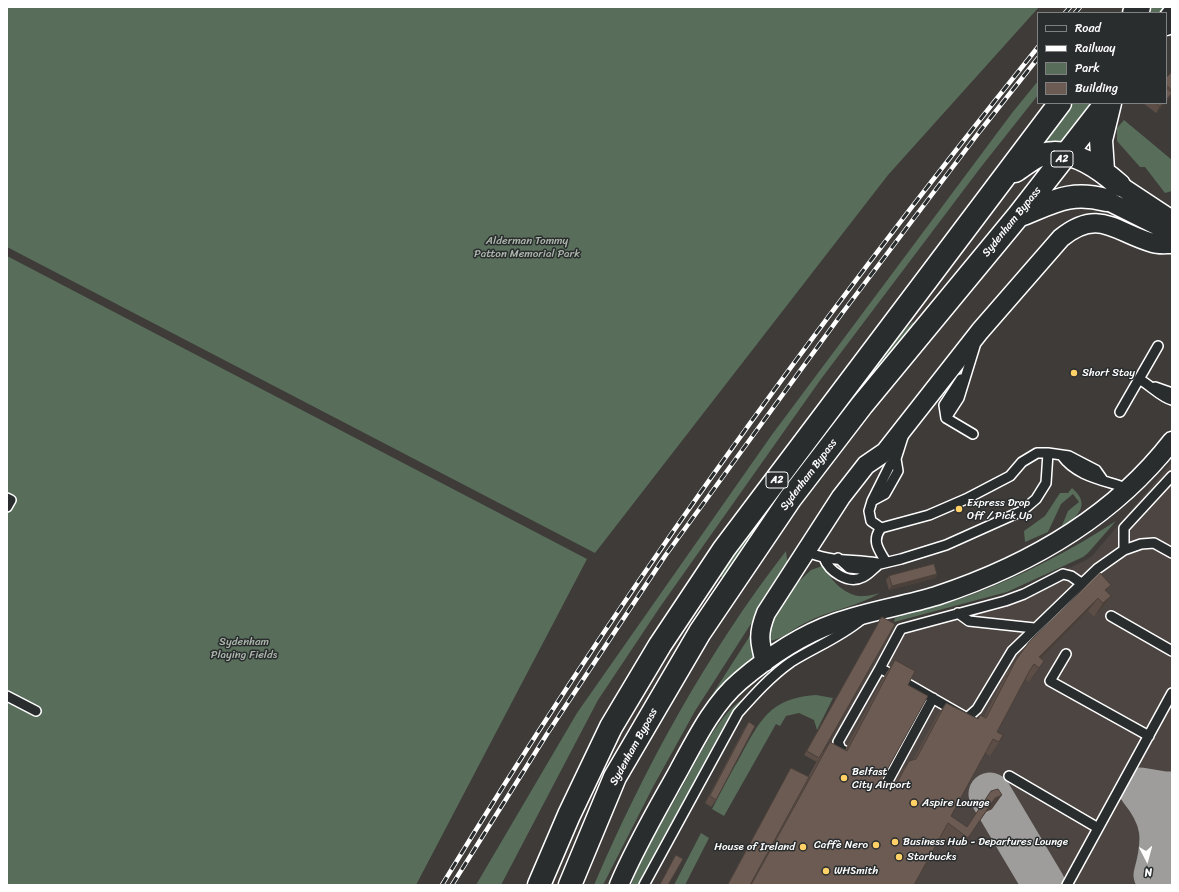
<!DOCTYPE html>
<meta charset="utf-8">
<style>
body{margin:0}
#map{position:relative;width:1179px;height:892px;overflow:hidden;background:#3e3b39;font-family:Sriracha,sans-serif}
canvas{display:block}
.frame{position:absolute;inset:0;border:8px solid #fff;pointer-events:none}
.legend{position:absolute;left:1037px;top:12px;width:130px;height:92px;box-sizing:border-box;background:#2a2d2e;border:1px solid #7f8182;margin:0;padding:5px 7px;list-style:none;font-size:12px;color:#fff}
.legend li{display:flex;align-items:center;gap:8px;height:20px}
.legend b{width:20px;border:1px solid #7f8182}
.north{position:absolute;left:1127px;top:840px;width:40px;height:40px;-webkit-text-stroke:3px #2a2d2e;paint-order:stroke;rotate:174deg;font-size:11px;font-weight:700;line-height:16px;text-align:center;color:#fff}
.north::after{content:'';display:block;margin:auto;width:14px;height:18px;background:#fff;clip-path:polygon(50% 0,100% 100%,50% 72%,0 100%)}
</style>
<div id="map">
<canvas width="1179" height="892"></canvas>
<div class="frame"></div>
<ul class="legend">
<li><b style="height:5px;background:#2a2d2e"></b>Road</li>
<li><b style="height:5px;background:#fff"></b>Railway</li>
<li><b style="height:11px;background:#586e5a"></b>Park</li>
<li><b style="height:11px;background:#6b5b53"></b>Building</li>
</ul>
<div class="north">N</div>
</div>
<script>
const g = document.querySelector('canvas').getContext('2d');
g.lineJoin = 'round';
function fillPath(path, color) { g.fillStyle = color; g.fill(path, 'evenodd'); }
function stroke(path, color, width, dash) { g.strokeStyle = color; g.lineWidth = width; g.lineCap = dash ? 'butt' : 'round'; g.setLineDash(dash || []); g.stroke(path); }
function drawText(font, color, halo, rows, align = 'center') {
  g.font = font + ' Sriracha,sans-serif'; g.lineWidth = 3; g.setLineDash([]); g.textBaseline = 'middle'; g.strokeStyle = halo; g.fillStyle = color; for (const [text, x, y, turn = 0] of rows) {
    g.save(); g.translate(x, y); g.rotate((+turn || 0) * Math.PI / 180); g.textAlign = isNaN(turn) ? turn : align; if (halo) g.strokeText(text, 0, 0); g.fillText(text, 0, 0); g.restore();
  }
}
const built = new Path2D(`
 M 1172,462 L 1172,885 L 749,885 L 892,628 L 899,624 L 1017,593 L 1086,560 L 1092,556 Z`);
const green = new Path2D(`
 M 7,7 L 1039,7 L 888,175 L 595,553 L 7,247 Z
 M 1150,7 L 1167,7 L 1162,13 L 1146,13 Z
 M 1038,81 L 1038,95 L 981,167 L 821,379 L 660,607 L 598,700 L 501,885 L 476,885 L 577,713 L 771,436 L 1012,113 Z
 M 1072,103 L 1092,103 L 1057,147 L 1033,152 Z
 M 1124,120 L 1172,160 L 1172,191 L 1165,193 L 1145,167 L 1140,167 L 1117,141 L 1117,128 Z
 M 7,256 L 587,559 L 416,885 L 7,885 Z
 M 913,322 L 916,326 L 725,580 L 719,575 L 883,350 Z
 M 1072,488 C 1092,505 1077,517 1061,528 L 1068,511 L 1079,502 L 1073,494 L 1061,504 L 1048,532 L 1025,542 L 1024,531 L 1045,516 L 1060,493 L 1068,493 Z
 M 1116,521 L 1088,553 L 1083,557 L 1007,592 L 894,622 L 895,618 C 920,610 946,604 971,595 C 1022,576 1071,550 1116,521 Z
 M 786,551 L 788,566 L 695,711 L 654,785 L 603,885 L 594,885 C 645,767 707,653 786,551 Z
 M 825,565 C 828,580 848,598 864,596 C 869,596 875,594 880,593 C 857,607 829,610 805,623 C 792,629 781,641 767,641 L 765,627 L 793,587 L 811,570 Z
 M 753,631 L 758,655 L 691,732 L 609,885 L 607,885 L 689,731 Z
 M 816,695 L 833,698 L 817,730 L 814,720 L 799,713 L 786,716 L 780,726 L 776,724 L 724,816 L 712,809 C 721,792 730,774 740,757 C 760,720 770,698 816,695 Z
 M 743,699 L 725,726 L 638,885 L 631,885 C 641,854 660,826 676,798 C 692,771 717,714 743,699 Z
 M 701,833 L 709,838 L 685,885 L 674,885 Z`);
const taxiway = new Path2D(`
 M 990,794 L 1044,885
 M 1155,875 C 1165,839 1164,818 1140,789 L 1164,793 L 1172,793`);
const lane = new Path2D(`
 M 961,379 L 944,405 L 946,418 L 973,434
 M 1139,379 C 1150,385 1162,398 1172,400
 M 1155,387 L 1172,393
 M 1120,412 L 1158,346
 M 946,418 L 959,398 L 975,346
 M 903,437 L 896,459 L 890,465 L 872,501 L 869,511 L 871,521 L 881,528 L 929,515 L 966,499 L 1010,476 L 1022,462 L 1037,453 L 1048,453 L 1069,456 L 1096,470 L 1103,480
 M 1062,456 C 1077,477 1105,480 1129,489
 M 7,498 L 11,500 L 7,507
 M 872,501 L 885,494 L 898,471 L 896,459
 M 881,528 C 871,541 879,550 886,562
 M 1124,550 L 1124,528 L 1172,476
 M 806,551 C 827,562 854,559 877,563
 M 824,558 C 829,571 848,585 863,577 C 868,575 873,569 878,565
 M 838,558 L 849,568 L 859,569 L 901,559 L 946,545 L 1022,511 L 1036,499 L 1046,483 L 1048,453
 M 958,613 L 969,621 L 1034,628
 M 1111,616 L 1172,651
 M 1066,654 L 1050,681 L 1149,736
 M 880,668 L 901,629 L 1005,601 L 1024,594 L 1063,574 L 1071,576 L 1081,583
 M 7,696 L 36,711
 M 845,751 L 841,749 L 838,742 L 880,668 L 967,718 L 977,709 L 1012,651 L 1097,569 L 1124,550 L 1141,544 L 1154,543 L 1172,553
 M 1009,776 L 1098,828
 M 882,792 L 933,698
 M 644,885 L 738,713 C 754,695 771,676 791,662 C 815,647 841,637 862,619
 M 1067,885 L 1172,693`);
const street = new Path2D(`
 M 1119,185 L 1172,220
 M 1106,200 L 1172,233
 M 765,662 C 759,641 758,633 766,613 L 841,497 L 866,465 L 885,452 L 980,331 L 1061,238 C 1099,207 1116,233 1153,243 C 1159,245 1166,244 1172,244
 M 619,885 C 636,845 658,808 679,770 C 696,739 713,704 740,681 C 767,658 801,635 835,623 C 868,611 903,606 936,596 C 1027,566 1113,517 1172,441`);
const highway = new Path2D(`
 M 1134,13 L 1139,7
 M 1166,24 L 1172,16
 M 1103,170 L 1101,140 L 1110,103
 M 1015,171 C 1023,166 1033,157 1041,155 C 1070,146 1100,168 1119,185
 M 1018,216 C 1052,203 1069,190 1106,200
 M 539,885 L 569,815 L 611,727 L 660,645 L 724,549 L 1060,103
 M 570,885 L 615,777 L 700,632 L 790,499 L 862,405 L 1018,216 L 1106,103`);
const rail = new Path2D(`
 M 1065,13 L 1070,7
 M 1075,13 L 1080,7
 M 442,885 C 620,592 823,314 1038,47
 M 452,885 L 547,734 L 665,556 L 843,312 L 980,131 L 1038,58`);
const wall = new Path2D(`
 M 1172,72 L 1172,95 L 1171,95 L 1166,102 L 1166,78 Z
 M 1143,103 L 1165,103 L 1156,113 Z
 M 937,574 L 935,578 L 889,590 L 886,580 L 889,576 Z
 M 1106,591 L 1111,596 L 1101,610 L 1094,617 L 1088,611 L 1041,658 L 1044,661 L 1029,682 L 1025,679 L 997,732 L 999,742 L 990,756 L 985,753 L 951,816 L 967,827 L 991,791 L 992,809 L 986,812 L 958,851 L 939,838 L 914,885 L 727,885 L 791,768 L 802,788 L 818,759 L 817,762 L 804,755 L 882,617 L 822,754 L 830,742 L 845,750 L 886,673 L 895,660 L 908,685 L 882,779 L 894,785 L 899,775 L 909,761 L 913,760 L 937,716 L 946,703 L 978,719 L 980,715 L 984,717 L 1006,674 L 1016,660 Z
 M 749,722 L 716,800 L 711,807 L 705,803 L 744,729 Z
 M 676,855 L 668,885 L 660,885 L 674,859 Z`);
const shadedWall = new Path2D(`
 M 1163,103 L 1165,103 L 1156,113 L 1160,106 Z
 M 937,574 L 935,578 L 889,590 L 892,586 Z
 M 1111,596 L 1101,610 L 1094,617 L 1103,603 Z
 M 1098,598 L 1088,611 L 1035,665 L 1039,657 Z
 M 1044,661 L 1035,675 L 1029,682 Z
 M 1002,795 L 992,809 L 985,812 L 995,798 Z`);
const building = new Path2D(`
 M 1172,72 L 1172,90 L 1166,85 L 1166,78 Z
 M 1166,88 L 1172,93 L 1166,100 Z
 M 1157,103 L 1163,103 L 1160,106 Z
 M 934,564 L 937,574 L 892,586 L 889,576 Z
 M 1100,573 L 1111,585 L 1105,590 L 1111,596 L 1103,603 L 1098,598 L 1039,657 L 1044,661 L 1039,668 L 1034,664 L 1030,670 L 997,732 L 1003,735 L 999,742 L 993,739 L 951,816 L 967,827 L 991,791 L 998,789 L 1002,795 L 995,798 L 968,838 L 948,823 L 914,885 L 751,885 L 830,742 L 847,751 L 895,660 L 915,671 L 908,685 L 928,696 L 882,779 L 895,786 L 909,761 L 916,759 L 946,703 L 978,719 L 980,715 L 986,718 L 1016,660 L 1029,642 Z
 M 882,617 L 895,624 L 819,758 L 807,751 Z
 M 749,722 L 755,726 L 716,800 L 710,796 Z
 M 791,768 L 809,777 L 750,885 L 728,885 Z
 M 676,855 L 683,859 L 668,885 L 660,885 Z`);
const markers = [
 [1074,373,4,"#ffd166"],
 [959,509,4,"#ffd166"],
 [844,778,4,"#ffd166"],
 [914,803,4,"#ffd166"],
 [895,842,4,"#ffd166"],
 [876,845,4,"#ffd166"],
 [803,847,4,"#ffd166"],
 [899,857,4,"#ffd166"],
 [826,871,4,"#ffd166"]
];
const shields = [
 [1062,159,22],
 [777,480,22]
];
const shieldNames = [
 ["A2",1062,159],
 ["A2",777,480]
];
const streetNames = [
 ["Sydenham Bypass",1012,222,-51],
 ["Sydenham Bypass",809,475,-53],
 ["Sydenham Bypass",634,747,-61]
];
const parkNames = [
 ["Alderman Tommy",527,241],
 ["Patton Memorial Park",527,254],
 ["Sydenham",244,642],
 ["Playing Fields",244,655]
];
const poiNames = [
 ["Short Stay",1082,373],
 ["Express Drop",967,503],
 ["Off / Pick Up",967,516],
 ["Belfast",852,772],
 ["City Airport",852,785],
 ["Aspire Lounge",922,803],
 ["Business Hub - Departures Lounge",903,842],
 ["Caffè Nero",868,845,"right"],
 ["House of Ireland",795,847,"right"],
 ["Starbucks",907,857],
 ["WHSmith",834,871]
];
fillPath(built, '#4c4541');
fillPath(green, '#586e5a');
stroke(taxiway, '#9e9d9c', 43);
stroke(lane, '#fff', 12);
stroke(street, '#fff', 21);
stroke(highway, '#fff', 25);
stroke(lane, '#2a2d2e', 9);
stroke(street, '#2a2d2e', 18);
stroke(highway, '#2a2d2e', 22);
stroke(rail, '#fff', 4.5);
stroke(rail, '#2a2d2e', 3, [9]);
fillPath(wall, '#5c4e47');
fillPath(shadedWall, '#4b403a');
fillPath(building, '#6b5b53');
stroke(building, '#4b403a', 1);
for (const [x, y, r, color] of markers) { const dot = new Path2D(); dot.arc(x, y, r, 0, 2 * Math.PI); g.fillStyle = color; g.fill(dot); stroke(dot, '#2a2d2e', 1.5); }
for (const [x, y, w] of shields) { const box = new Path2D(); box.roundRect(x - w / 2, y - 8, w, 16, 3); g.fillStyle = '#2a2d2e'; g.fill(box); stroke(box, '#fff', 1); }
drawText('bold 10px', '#fff', null, shieldNames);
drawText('11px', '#fff', '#2a2d2e', streetNames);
drawText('11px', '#acb6ac', '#2a2d2e', parkNames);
drawText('11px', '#fff', '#2a2d2e', poiNames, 'left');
</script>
